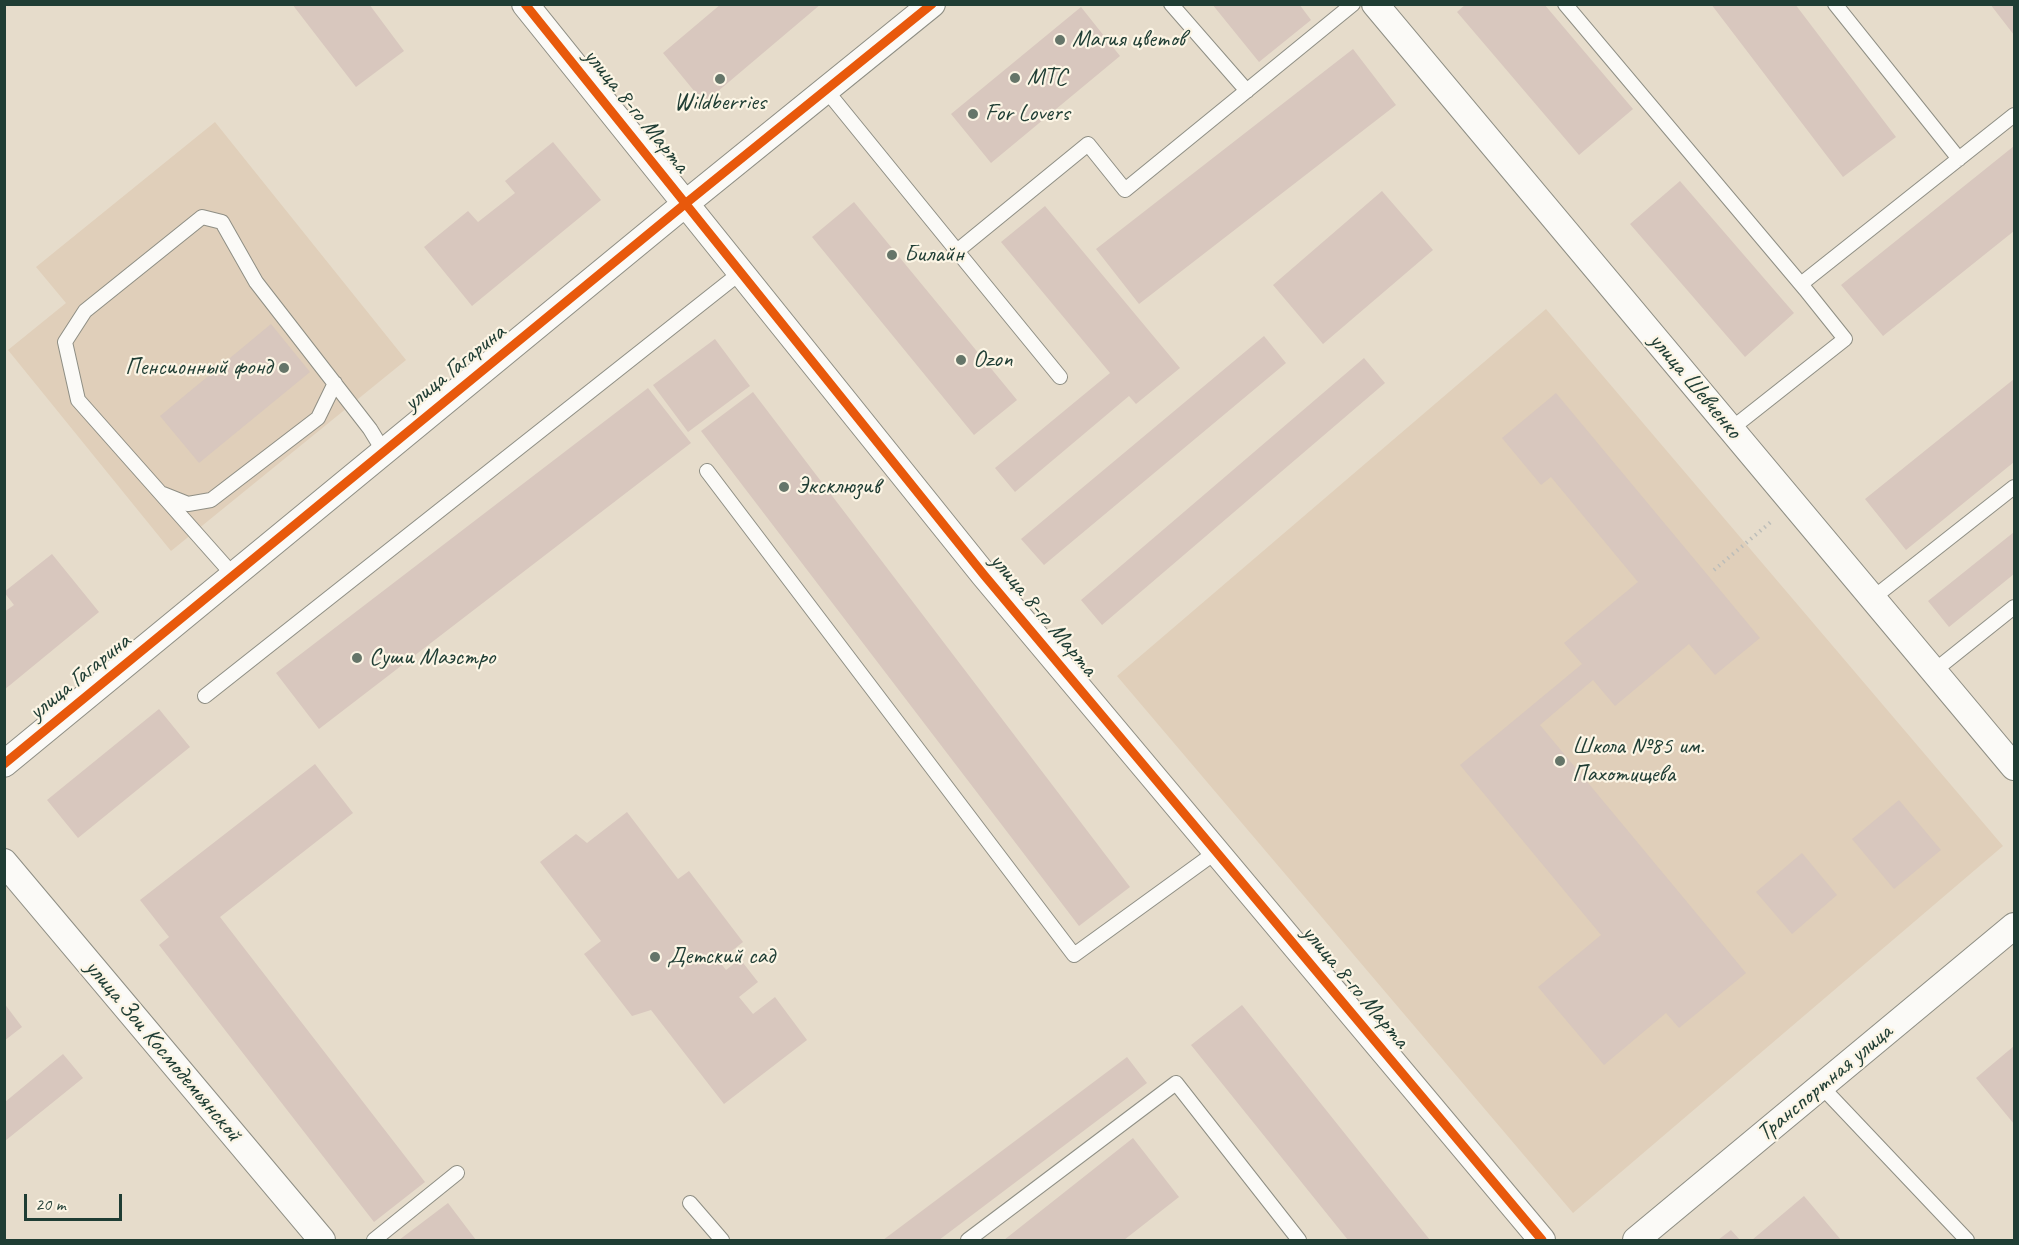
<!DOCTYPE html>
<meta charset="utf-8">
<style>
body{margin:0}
#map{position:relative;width:2019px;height:1245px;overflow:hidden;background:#e6dccb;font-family:Caveat,sans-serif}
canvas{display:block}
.frame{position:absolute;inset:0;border:6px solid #1f3d34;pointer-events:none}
.scale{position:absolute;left:24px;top:1194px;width:98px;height:27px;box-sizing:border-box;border:3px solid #1f3d34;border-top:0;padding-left:8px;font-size:18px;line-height:21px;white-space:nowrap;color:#1f3d34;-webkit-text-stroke:4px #fcf5e5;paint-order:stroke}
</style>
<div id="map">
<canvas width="2019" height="1245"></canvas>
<div class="frame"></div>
<div class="scale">20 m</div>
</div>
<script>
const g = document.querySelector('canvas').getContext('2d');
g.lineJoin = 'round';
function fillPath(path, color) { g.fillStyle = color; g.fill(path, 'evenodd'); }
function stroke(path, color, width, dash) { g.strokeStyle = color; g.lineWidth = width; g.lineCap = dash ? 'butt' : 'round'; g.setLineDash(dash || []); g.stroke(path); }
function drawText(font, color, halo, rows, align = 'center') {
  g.font = font + ' Caveat,sans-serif'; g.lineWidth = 4.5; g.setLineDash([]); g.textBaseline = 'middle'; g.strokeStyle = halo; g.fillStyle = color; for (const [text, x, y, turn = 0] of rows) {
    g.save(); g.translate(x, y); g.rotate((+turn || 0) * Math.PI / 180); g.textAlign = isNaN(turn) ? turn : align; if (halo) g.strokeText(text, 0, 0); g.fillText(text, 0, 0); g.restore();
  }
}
const built = new Path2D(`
 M 215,122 L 406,360 L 171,551 L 8,350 L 66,303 L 36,267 Z
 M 1546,309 L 2003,846 L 1573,1213 L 1117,676 Z`);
const building = new Path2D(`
 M 292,4 L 369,4 L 404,51 L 356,87 Z
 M 721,4 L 821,4 L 704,103 L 663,53 Z
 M 1212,4 L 1299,4 L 1311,20 L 1259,62 Z
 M 1466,4 L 1544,4 L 1633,109 L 1579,155 L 1457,12 Z
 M 1711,4 L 1795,4 L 1896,137 L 1843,177 Z
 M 1990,4 L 2014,4 L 2014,35 Z
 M 1081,7 L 1120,56 L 991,163 L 951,114 Z
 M 1353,49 L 1396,105 L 1139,304 L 1096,249 Z
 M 553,142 L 601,200 L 472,306 L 424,247 L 468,211 L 478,222 L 515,193 L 505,181 Z
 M 2014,146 L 2014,231 L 1883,336 L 1841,285 Z
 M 1680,181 L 1794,313 L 1745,357 L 1630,224 Z
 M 1382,191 L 1433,250 L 1323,344 L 1273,285 Z
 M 854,202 L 1017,400 L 974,435 L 812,237 Z
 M 1045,206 L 1180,368 L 1136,404 L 1129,396 L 1015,492 L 995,468 L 1110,373 L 1001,242 Z
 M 271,324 L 310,372 L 199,463 L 160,416 Z
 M 1264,336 L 1286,363 L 1044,565 L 1021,539 Z
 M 715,339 L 750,386 L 688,432 L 653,385 Z
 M 1364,358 L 1385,383 L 1102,625 L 1081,600 Z
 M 2014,379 L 2014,462 L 1906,550 L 1865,499 Z
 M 648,388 L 691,443 L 319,729 L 276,673 Z
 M 753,392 L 1130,887 L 1079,926 L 701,431 Z
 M 1556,393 L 1760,638 L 1715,675 L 1689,644 L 1615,706 L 1593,680 L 1540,725 L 1746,973 L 1679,1028 L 1666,1013 L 1604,1065 L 1538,987 L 1601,935 L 1460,765 L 1582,664 L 1564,643 L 1638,582 L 1551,477 L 1541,485 L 1502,438 Z
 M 2014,532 L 2014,574 L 1949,627 L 1928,601 Z
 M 52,554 L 99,612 L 4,690 L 4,612 L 14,605 L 4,592 Z
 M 159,709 L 190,747 L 78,838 L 47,800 Z
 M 315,764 L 353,813 L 220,917 L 425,1182 L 374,1222 L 159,945 L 169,937 L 140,900 Z
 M 1899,800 L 1941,850 L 1894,889 L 1852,839 Z
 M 627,812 L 678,879 L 689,871 L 743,942 L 719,961 L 726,970 L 740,959 L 758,982 L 739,997 L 753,1014 L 775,997 L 807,1040 L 724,1104 L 651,1010 L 632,1016 L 584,954 L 601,941 L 540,862 L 576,834 L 587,843 Z
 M 1802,853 L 1837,895 L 1792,934 L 1756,892 Z
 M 4,1003 L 22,1027 L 4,1041 Z
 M 1242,1005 L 1430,1240 L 1348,1240 L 1191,1045 Z
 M 2014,1046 L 2014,1124 L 1976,1078 Z
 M 63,1054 L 83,1078 L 5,1141 L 5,1102 Z
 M 1127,1057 L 1147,1083 L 939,1240 L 883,1240 Z
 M 1133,1138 L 1179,1197 L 1124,1240 L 1004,1240 Z
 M 1804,1196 L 1841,1240 L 1752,1240 Z
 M 448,1203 L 476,1240 L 399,1240 Z
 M 1731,1230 L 1740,1240 L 1718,1240 Z`);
const path = new Path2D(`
 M 1714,570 L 1772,521`);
const service = new Path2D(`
 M 1171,4 L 1247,91
 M 1565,4 L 1805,289
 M 1835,4 L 1959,159
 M 826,90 L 957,251 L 1088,144 L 1125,190 L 1353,4
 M 957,251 L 1060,377
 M 1731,429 L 1845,339 L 1801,284 L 2014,115
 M 707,471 L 1074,955 L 1216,852
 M 163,494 L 188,504 L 211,500 L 318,418 L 335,383
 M 234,576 L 78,400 L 65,342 L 85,311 L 202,217 L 222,222 L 256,282 L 370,429 L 384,452
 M 1873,598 L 2014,487
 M 1934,671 L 2014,607
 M 205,696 L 740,273
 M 1821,1086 L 1967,1240
 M 690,1203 L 722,1240
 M 374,1240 L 457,1173
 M 968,1240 L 1176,1083 L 1299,1240`);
const minor = new Path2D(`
 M 525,4 L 984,575 L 1542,1240
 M 1375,4 L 2014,767
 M 4,764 L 685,204 L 932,4
 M 4,862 L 322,1240
 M 1636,1240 L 2014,926`);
const cycleway = new Path2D(`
 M 525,4 L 984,575 L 1542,1240
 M 4,764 L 685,204 L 932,4`);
const markers = [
 [1060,40,6,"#657569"],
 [1015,78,6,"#657569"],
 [720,79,6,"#657569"],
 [973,114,6,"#657569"],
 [892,255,6,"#657569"],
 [961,360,6,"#657569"],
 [284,368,6,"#657569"],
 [784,487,6,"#657569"],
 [357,658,6,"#657569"],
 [1560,761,6,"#657569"],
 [655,957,6,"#657569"]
];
const poiNames = [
 ["Магия цветов",1072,40],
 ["МТС",1027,78],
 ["Wildberries",720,103,"center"],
 ["For Lovers",985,114],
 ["Билайн",904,255],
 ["Ozon",973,360],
 ["Пенсионный фонд",272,368,"right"],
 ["Эксклюзив",796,487],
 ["Суши Маэстро",369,658],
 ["Школа №85 им.",1572,747],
 ["Пахотищева",1572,775],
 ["Детский сад",667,957]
];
const streetNames = [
 ["улица 8-го Марта",636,111,51],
 ["улица Гагарина",455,368,-39],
 ["улица Шевченко",1695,386,50],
 ["улица 8-го Марта",1043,615,50],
 ["улица Гагарина",80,677,-39],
 ["улица 8-го Марта",1355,987,50],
 ["улица Зои Космодемьянской",163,1051,50],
 ["Транспортная улица",1825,1083,-40]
];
fillPath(built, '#e0cfba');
fillPath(building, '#d8c7be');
stroke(service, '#8e8e84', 16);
stroke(minor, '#8e8e84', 28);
stroke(path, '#bcbdb9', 4, [1.5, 4.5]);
stroke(service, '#fbfaf7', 14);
stroke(minor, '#fbfaf7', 26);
stroke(cycleway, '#e8590c', 9);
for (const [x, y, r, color] of markers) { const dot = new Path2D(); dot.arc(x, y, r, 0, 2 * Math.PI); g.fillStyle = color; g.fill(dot); stroke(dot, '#fcf5e5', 2); }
drawText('24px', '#1f3d34', '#fcf5e5', poiNames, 'left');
drawText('24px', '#1f3d34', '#fcf5e5', streetNames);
</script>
